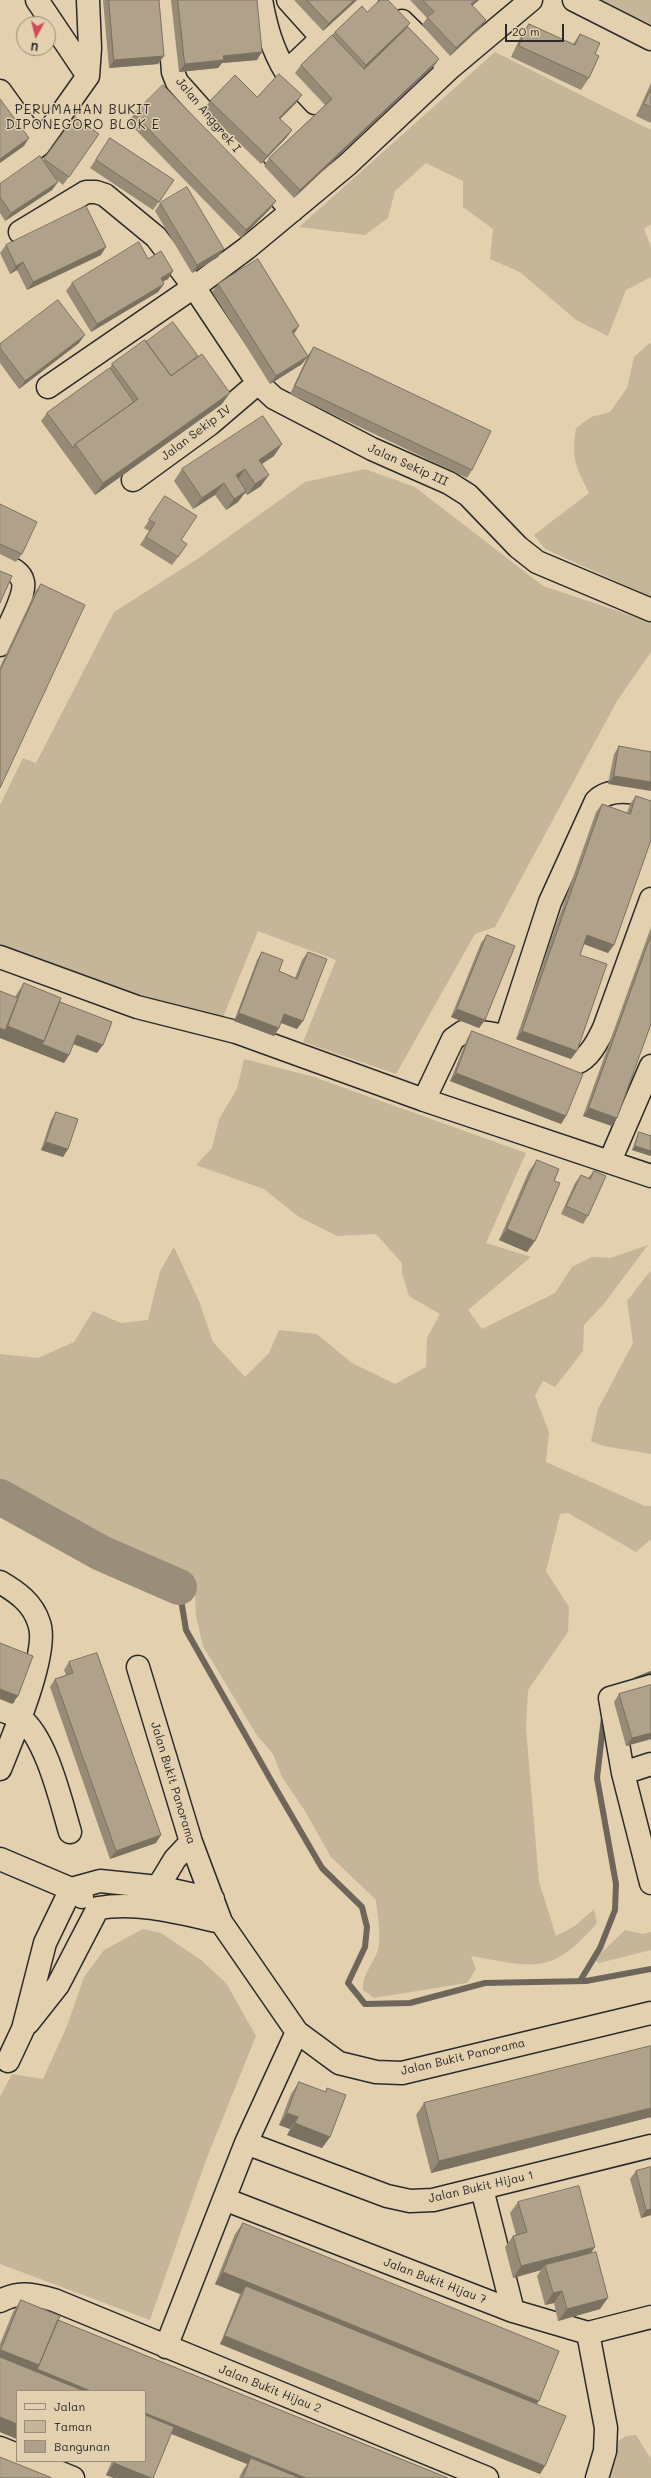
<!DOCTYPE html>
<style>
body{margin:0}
#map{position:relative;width:651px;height:2478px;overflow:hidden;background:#e3d0ae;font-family:Mali,sans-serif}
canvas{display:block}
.legend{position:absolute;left:16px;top:2390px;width:130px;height:72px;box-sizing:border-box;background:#e3d0ae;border:1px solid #998e7a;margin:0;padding:5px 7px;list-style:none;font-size:12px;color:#2b2b2b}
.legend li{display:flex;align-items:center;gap:8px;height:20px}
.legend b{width:20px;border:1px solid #998e7a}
.north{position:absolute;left:16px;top:16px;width:40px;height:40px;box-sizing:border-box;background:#e3d0ae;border:1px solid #998e7a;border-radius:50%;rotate:187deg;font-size:11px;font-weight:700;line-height:16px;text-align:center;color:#2b2b2b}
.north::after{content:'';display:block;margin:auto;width:14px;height:18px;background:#d1495b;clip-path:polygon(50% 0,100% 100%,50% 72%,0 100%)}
.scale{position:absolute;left:505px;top:24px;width:59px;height:18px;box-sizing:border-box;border:2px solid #2b2b2b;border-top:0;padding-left:5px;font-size:12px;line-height:14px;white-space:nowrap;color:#2b2b2b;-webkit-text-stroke:3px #e3d0ae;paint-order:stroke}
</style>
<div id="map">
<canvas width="651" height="2478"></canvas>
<ul class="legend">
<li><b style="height:5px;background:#e3d0ae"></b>Jalan</li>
<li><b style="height:11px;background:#c5b599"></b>Taman</li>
<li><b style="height:11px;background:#b0a28a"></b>Bangunan</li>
</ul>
<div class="north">U</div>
<div class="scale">20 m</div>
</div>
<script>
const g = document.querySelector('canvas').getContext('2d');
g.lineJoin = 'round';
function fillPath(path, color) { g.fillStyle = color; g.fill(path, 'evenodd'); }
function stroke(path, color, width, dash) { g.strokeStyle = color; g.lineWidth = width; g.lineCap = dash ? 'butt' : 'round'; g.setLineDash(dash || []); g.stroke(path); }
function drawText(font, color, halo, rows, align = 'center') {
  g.font = font + ' Mali,sans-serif'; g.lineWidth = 3; g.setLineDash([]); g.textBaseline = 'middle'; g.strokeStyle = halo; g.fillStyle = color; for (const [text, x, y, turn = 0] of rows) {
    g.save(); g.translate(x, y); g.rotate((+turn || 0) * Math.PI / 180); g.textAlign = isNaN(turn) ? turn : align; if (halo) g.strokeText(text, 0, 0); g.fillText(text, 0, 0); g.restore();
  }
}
const green = new Path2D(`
 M 597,0 L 651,0 L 651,24 Z
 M 495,52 L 651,130 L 651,224 L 644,229 L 651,247 L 651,277 L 626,290 L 608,336 L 576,320 L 520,272 L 490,259 L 493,229 L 463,207 L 463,181 L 426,163 L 395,191 L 388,218 L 365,235 L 299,227 Z
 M 651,342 L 651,597 L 545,549 L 534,535 L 589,493 C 576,466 571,460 576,428 L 591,417 L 610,412 L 627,388 L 634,357 Z
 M 365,469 L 415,487 L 543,586 L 651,622 L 651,652 L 617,701 L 495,927 L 475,934 L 396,1074 L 303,1042 L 336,960 L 258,931 L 222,1020 L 119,994 L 0,954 L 0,805 L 23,758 L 36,763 L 114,612 L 196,560 L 305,482 Z
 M 244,1059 L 314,1077 L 526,1153 L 486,1243 L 531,1257 L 468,1310 L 482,1329 L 555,1293 L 572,1267 L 592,1257 L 610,1258 L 648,1245 L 603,1305 L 584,1325 L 583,1351 L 555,1387 L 543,1381 L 535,1396 L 549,1432 L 546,1462 L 645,1506 L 651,1506 L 651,1539 L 636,1552 L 568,1513 L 560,1514 L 546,1571 L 569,1607 L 568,1632 L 528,1690 L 526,1728 L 539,1882 L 556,1936 L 575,1926 L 594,1909 L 597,1923 C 551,1976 535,1967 471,1956 L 476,1969 L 467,1983 L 374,1998 L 363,1990 C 362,1974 373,1965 378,1950 C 382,1935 377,1915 376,1900 L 331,1857 L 305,1811 L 282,1777 L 273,1754 L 256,1734 L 203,1646 L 196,1616 L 195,1594 L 186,1580 L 165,1568 L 135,1563 L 64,1520 L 40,1501 L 0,1488 L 0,1354 L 38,1358 L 74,1342 L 93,1311 L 121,1323 L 148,1320 L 160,1271 L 174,1247 L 199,1301 L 213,1342 L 245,1377 L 269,1353 L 279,1330 L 317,1334 L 352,1363 L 395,1384 L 426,1367 L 427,1338 L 440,1314 L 409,1296 L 402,1273 L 402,1263 L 376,1234 L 337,1236 L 299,1217 L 264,1189 L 196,1165 L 212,1148 L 219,1119 L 237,1089 Z
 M 651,1270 L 651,1454 L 604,1446 L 591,1441 L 598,1409 L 633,1343 L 627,1301 Z
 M 143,1929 L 161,1933 L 201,1960 L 226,1983 L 256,2036 L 206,2160 L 150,2320 L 0,2264 L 0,2097 L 12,2074 L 43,2079 L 67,2026 L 84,1977 L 104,1950 Z
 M 625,1930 L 643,1934 L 651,1932 L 651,1950 L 599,1963 L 594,1960 Z
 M 636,2435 L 651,2459 L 651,2478 L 607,2478 L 618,2441 L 626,2436 Z`);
const stream = new Path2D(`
 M 179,1587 L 186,1630 L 272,1782 L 322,1868 L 362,1907 L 367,1927 L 365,1947 L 348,1983 L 365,2004 L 410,2003 L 485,1983 L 586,1981 L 651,1969
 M 636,1680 L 651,1674
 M 580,1981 L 600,1948 L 615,1910 L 616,1884 L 597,1778 L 604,1717`);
const river = new Path2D(`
 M 0,1497 L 101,1553 L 179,1587`);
const minor = new Path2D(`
 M 37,0 L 88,76
 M 167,0 L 173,72 L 177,82 L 292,211
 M 261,0 C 266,27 272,49 286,72 L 322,38
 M 288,0 L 322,38 L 367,0
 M 574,0 L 651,39
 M 402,21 L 450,68
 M 286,72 L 315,103
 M 0,91 L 39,145
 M 0,175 L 39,145 L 88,76 L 90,48 L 88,0
 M 20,232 L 86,192 L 96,192 L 105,195 L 156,237 L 194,287 L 258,383 L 274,398 L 372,449 L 449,483 L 468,495 L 518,547 L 537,562 L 651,610
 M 48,387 L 204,280 L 247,248 L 347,165 L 450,68 L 531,0
 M 133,480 L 210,424 L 258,383
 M 0,563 C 8,567 21,571 23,582 C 26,595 6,632 0,645
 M 0,957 L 137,1007 L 236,1032 L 424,1100 L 651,1176
 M 506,1037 L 550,902 L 596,801 C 610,787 634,792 651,796
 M 424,1100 L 453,1039 L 463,1032 C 477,1031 493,1033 506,1037 C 512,1038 519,1044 525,1047 C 566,1070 582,1076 604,1028 L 651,899
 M 610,1161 L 651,1066
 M 0,1582 C 17,1592 33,1603 39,1623 C 50,1651 12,1739 0,1769
 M 138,1667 L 191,1842 L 221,1922 L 297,2032 L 339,2063 L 376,2072 L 402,2073 L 651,2013
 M 651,1686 L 610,1698 L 623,1773 L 651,1883
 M 0,1710 C 6,1712 14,1714 20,1718 C 46,1736 61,1802 70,1832
 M 623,1773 L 651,1764
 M 0,1859 L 71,1889 L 82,1897
 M 158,1887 L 175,1859 L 191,1842
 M 98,1908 C 139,1901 180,1913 221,1922
 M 28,2023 L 58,1985 L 98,1908
 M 8,2061 L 23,2029 L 45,1943 L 71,1889 L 100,1881 L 158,1887 L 213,1899
 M 246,2143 L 387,2196 L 410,2201 L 433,2200 L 651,2146
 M 482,2189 L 513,2311
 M 224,2199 L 513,2311 L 588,2333 L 651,2317
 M 0,2301 C 19,2291 33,2294 54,2300 L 487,2478
 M 588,2333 L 606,2428 L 605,2451 L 597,2478
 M 166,2347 L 246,2143 L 297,2032
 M 0,2448 L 17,2455
 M 31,2461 L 73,2478`);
const wall = new Path2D(`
 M 103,0 L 159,0 L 158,64 L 109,68 Z
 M 171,0 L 257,0 L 257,60 L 222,63 L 218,68 L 179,72 Z
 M 294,0 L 357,0 L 323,31 Z
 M 410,0 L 479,0 L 472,6 L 486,20 L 480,28 L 450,56 L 422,25 L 427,18 Z
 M 367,12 L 408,27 L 439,59 L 433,67 L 294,198 L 264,166 L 269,158 L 325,105 L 295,73 L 301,65 L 332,35 L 335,32 Z
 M 529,24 L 573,44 L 580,34 L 595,54 L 589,78 L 581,90 L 511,57 L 521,36 Z
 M 651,83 L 651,123 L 636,116 Z
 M 257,97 L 296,103 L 280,119 L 292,130 L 286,138 L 261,164 L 204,109 L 210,101 Z
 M 134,114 L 276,201 L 270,209 L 241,238 L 128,122 Z
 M 75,117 L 99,134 L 63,185 L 56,179 L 52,190 L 5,221 L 0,213 L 0,184 L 43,161 Z
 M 110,138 L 174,180 L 153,210 L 90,168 Z
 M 160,203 L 218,257 L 192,273 L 155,211 Z
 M 6,245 L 101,255 L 27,290 L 17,270 L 10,274 L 0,253 Z
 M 148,259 L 173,271 L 168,279 L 163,281 L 164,284 L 158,292 L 91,332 L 66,291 L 72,283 Z
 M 218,284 L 299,326 L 294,334 L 302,364 L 270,384 L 212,292 Z
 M 79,343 L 19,389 L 0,363 L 0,344 Z
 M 314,347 L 472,470 L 467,478 L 290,394 L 308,355 Z
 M 112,364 L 222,404 L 95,495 L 41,421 L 47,413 L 110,368 Z
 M 274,456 L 262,464 L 261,486 L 247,495 L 245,493 L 238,502 L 226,510 L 215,495 L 193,509 L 174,481 L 182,469 Z
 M 165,496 L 178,557 L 172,565 L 140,545 L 149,531 L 144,528 Z
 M 0,504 L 22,554 L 16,562 L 0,554 Z
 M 41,584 L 0,788 L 0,667 L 35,592 Z
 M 619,746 L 651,752 L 608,784 L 614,754 Z
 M 636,796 L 608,953 L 584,944 L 580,955 L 571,1059 L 516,1039 L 596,812 L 602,804 L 627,813 L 630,804 Z
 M 651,927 L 651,1024 L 612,1126 L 583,1116 Z
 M 487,935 L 485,1020 L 479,1028 L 451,1017 L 481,943 Z
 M 262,952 L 279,971 L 295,978 L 302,960 L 308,952 L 297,1029 L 281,1023 L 274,1036 L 234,1021 L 257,960 Z
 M 24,983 L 60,1002 L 97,1053 L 73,1044 L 69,1055 L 64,1063 L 0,1038 L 0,991 L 15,997 L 16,995 Z
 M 472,1031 L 566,1116 L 561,1124 L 450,1081 L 467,1039 Z
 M 56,1112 L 68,1149 L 63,1157 L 41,1150 L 51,1120 Z
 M 639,1132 L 651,1136 L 651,1156 L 632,1150 L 637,1136 Z
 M 537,1160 L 554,1181 L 527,1252 L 499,1240 L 529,1171 Z
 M 594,1171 L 588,1216 L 583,1224 L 561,1214 L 575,1183 L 581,1175 L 588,1178 Z
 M 69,1662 L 156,1843 L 110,1859 L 50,1687 L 55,1679 L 66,1675 L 64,1670 Z
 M 651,1685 L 651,1739 L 626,1746 L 614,1702 L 619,1694 Z
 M 651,2046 L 651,2117 L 431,2173 L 416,2115 L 424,2103 Z
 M 299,2082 L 325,2092 L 327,2088 L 330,2137 L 322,2148 L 287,2135 L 290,2129 L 279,2125 L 291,2094 Z
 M 636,2171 L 651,2215 L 641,2218 L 630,2179 Z
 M 518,2202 L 590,2253 L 600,2309 L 558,2321 L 554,2303 L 545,2305 L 537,2276 L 541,2270 L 513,2278 L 505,2247 L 513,2236 L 516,2235 L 510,2213 Z
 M 243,2223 L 536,2404 L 540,2474 L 220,2344 L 240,2294 L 215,2284 L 235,2234 Z
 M 21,2300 L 60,2316 L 58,2320 L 448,2478 L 239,2478 L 243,2470 L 247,2464 L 171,2434 L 153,2478 L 114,2478 L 106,2475 L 112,2461 L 145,2461 L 145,2391 L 17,2391 L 17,2439 L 0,2432 L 0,2344 L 13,2312 Z`);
const shadedWall = new Path2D(`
 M 354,0 L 357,0 L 323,31 L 329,23 Z
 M 476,0 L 479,0 L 465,12 L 471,4 Z
 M 486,20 L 480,28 L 450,56 L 456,48 Z
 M 410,23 L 402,35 L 358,77 L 366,65 Z
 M 262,52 L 257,60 L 222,63 L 218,68 L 179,72 L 185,64 L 223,56 Z
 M 164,56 L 158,64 L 109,68 L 114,60 Z
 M 439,59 L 433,67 L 294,198 L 300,190 Z
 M 302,95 L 296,103 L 273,126 L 279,118 Z
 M 292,130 L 286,138 L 261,164 L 267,156 Z
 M 29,138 L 24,146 L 0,163 L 0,159 Z
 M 58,182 L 52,190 L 5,221 L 11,213 Z
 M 276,201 L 270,209 L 241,238 L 246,230 Z
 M 106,247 L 101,255 L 27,290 L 33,282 Z
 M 224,249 L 218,257 L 192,273 L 197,265 Z
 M 23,262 L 17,270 L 10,274 L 16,266 Z
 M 173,271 L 168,279 L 155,286 L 161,278 Z
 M 164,284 L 158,292 L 91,332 L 97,324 Z
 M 299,326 L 293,334 L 292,331 Z
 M 85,335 L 79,343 L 19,389 L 25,381 Z
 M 308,356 L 302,364 L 270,384 L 276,376 Z
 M 230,393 L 222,404 L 95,495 L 103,483 Z
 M 282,444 L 274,456 L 251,471 L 259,460 Z
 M 245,469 L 237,481 L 236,475 Z
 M 269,475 L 261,486 L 247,495 L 255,484 Z
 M 224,483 L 215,495 L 193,509 L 202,498 Z
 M 246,491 L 238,502 L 226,510 L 234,499 Z
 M 614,776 L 651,782 L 651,791 L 608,784 Z
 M 587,935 L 614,945 L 608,953 L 581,943 Z
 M 457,1009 L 485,1020 L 479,1028 L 451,1017 Z
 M 239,1013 L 279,1028 L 274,1036 L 234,1021 Z
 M 284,1014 L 303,1021 L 297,1029 L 279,1022 Z
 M 8,1026 L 44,1041 L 69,1055 L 64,1063 L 0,1038 L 0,1037 Z
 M 0,1028 L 5,1030 L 0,1037 Z
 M 522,1031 L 577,1051 L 571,1059 L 516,1039 Z
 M 77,1035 L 103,1045 L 97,1053 L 71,1043 Z
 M 456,1073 L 566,1116 L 561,1124 L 450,1081 Z
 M 589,1108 L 617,1118 L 612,1126 L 583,1116 Z
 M 46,1142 L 68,1149 L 63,1157 L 41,1150 Z
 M 635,1146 L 651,1151 L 651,1156 L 632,1150 Z
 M 507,1229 L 535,1241 L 527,1252 L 499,1240 Z
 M 0,1689 L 18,1696 L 12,1704 L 0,1699 Z
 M 651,1733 L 651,1739 L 626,1746 L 632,1738 Z
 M 161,1835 L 156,1843 L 110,1859 L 116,1851 Z
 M 651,2108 L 651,2117 L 431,2173 L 439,2161 Z
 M 287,2113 L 298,2117 L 290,2129 L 279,2125 Z
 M 295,2123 L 330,2137 L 322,2148 L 287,2135 Z
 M 651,2209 L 651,2215 L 641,2218 L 646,2210 Z
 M 595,2247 L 587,2259 L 545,2265 L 541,2270 L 513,2278 L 521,2266 Z
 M 223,2272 L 539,2401 L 531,2412 L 246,2286 L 240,2294 L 215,2284 Z
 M 562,2291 L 554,2303 L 545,2305 L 553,2293 Z
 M 608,2298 L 600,2309 L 558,2321 L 567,2309 Z
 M 225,2336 L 545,2466 L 540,2474 L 220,2344 Z
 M 1,2350 L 39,2365 L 91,2391 L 66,2391 L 0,2364 L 0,2351 Z
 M 145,2413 L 306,2478 L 280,2478 L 251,2458 L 247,2464 L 145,2423 Z
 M 0,2417 L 17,2424 L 17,2439 L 0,2432 Z
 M 114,2463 L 151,2478 L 114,2478 L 106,2475 Z`);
const building = new Path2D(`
 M 109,0 L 159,0 L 164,56 L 114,60 Z
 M 178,0 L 257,0 L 262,52 L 223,56 L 224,60 L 185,64 Z
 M 307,0 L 354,0 L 329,23 Z
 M 380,0 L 388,0 L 410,23 L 366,65 L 335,32 L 362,6 L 367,12 Z
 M 423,0 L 476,0 L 471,4 L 486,20 L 456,48 L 427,17 L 434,12 Z
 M 529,24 L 575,45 L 580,34 L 600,43 L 595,54 L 599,56 L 589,78 L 519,46 Z
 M 408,27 L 439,59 L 300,190 L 269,158 L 332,99 L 301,65 L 332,35 L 364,69 Z
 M 279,74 L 302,95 L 279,118 L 292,130 L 267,156 L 210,101 L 235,75 L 257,97 Z
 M 163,85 L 276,201 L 246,230 L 134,114 Z
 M 651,89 L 651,107 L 644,104 Z
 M 0,99 L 29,138 L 0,159 Z
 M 75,117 L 99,134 L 69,177 L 44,159 Z
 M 110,138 L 174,180 L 159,202 L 96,160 Z
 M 40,156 L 58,182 L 11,213 L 0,197 L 0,184 Z
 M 187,187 L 224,249 L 197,265 L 160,203 Z
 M 86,206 L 106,247 L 33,282 L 23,262 L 16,266 L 6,245 Z
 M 139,242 L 148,259 L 161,251 L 173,271 L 161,278 L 164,284 L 97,324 L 72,283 Z
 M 258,259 L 299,326 L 292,331 L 308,356 L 276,376 L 218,284 Z
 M 58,300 L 85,335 L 25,381 L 0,348 L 0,344 Z
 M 173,322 L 198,356 L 171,376 L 146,342 Z
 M 145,340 L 171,376 L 202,354 L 230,393 L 103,483 L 75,444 L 138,399 L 112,364 Z
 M 314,347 L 491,431 L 472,470 L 295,386 Z
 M 110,368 L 134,402 L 75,444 L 73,448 L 47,413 Z
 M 263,416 L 282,444 L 259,460 L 269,475 L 255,484 L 245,469 L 236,475 L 246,491 L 234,499 L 224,483 L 202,498 L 182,469 Z
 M 165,496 L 197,516 L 181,540 L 187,544 L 178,557 L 146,537 L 155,523 L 149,520 Z
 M 0,504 L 37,522 L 22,554 L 0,544 Z
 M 0,571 L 12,576 L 0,603 Z
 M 41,584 L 85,605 L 0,788 L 0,671 Z
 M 619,746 L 651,752 L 651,782 L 614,776 Z
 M 636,796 L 651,801 L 651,840 L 614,945 L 587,935 L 580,955 L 607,964 L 577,1051 L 522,1031 L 602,804 L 630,814 Z
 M 487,935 L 515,946 L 485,1020 L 457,1009 Z
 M 651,935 L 651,1024 L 617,1118 L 589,1108 Z
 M 262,952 L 283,960 L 279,971 L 297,979 L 308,952 L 327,959 L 303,1021 L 284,1014 L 279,1028 L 239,1013 Z
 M 24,983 L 61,998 L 44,1041 L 8,1026 Z
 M 0,991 L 18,998 L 5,1030 L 0,1028 Z
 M 60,1002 L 112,1022 L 103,1045 L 77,1035 L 69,1055 L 42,1044 L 44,1041 Z
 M 472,1031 L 583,1074 L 566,1116 L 456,1073 Z
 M 56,1112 L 78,1119 L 68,1149 L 46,1142 Z
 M 639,1132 L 651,1136 L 651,1151 L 635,1146 Z
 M 537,1160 L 559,1169 L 554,1181 L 560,1183 L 535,1241 L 507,1229 Z
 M 594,1171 L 606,1176 L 588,1216 L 566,1206 L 581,1175 L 590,1179 Z
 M 0,1643 L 33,1656 L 18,1696 L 0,1689 Z
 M 97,1653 L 161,1835 L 116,1851 L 55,1679 L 73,1673 L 69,1662 Z
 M 651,1685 L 651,1733 L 632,1738 L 619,1694 Z
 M 651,2046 L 651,2108 L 439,2161 L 424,2103 Z
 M 299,2082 L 326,2092 L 327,2088 L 346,2095 L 330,2137 L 295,2123 L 298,2117 L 287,2113 Z
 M 651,2167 L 651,2209 L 646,2210 L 636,2171 Z
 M 579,2186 L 595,2247 L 521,2266 L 513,2236 L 527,2232 L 518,2202 Z
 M 243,2223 L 559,2351 L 539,2401 L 223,2272 Z
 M 596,2252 L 608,2298 L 567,2309 L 562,2291 L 553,2293 L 545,2265 Z
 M 246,2286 L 566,2416 L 545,2466 L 225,2336 Z
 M 21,2300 L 60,2316 L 39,2365 L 1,2350 Z
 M 58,2320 L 448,2478 L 306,2478 L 145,2413 L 145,2391 L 91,2391 L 37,2369 L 39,2365 Z
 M 0,2357 L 84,2391 L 17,2391 L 17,2424 L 0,2417 Z
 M 145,2415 L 174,2427 L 153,2478 L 151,2478 L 114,2463 L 115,2461 L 145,2461 Z
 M 0,2457 L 52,2478 L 0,2478 Z
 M 251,2458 L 300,2478 L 243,2478 Z`);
const streetNames = [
 ["Jalan Anggrek I",208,115,50],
 ["Jalan Sekip IV",196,433,-37],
 ["Jalan Sekip III",408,465,24],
 ["Jalan Bukit Panorama",173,1783,73],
 ["Jalan Bukit Panorama",463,2057,-13],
 ["Jalan Bukit Hijau 1",481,2187,-13],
 ["Jalan Bukit Hijau 7",435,2281,21],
 ["Jalan Bukit Hijau 2",270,2389,22]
];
const neighbourhoodNames = [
 ["PERUMAHAN BUKIT",83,110],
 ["DIPONEGORO BLOK E",83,125]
];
fillPath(green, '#c5b599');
stroke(stream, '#6e665a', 6);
stroke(river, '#9a8e7a', 36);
stroke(minor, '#2b2b2b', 25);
stroke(minor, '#e3d0ae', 22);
fillPath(wall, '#978b77');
fillPath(shadedWall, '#7b7161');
fillPath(building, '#b0a28a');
stroke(building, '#7b7161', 1);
drawText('12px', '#2b2b2b', '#e3d0ae', streetNames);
g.letterSpacing = '1px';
drawText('13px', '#2b2b2b', '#e3d0ae', neighbourhoodNames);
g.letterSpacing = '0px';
</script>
